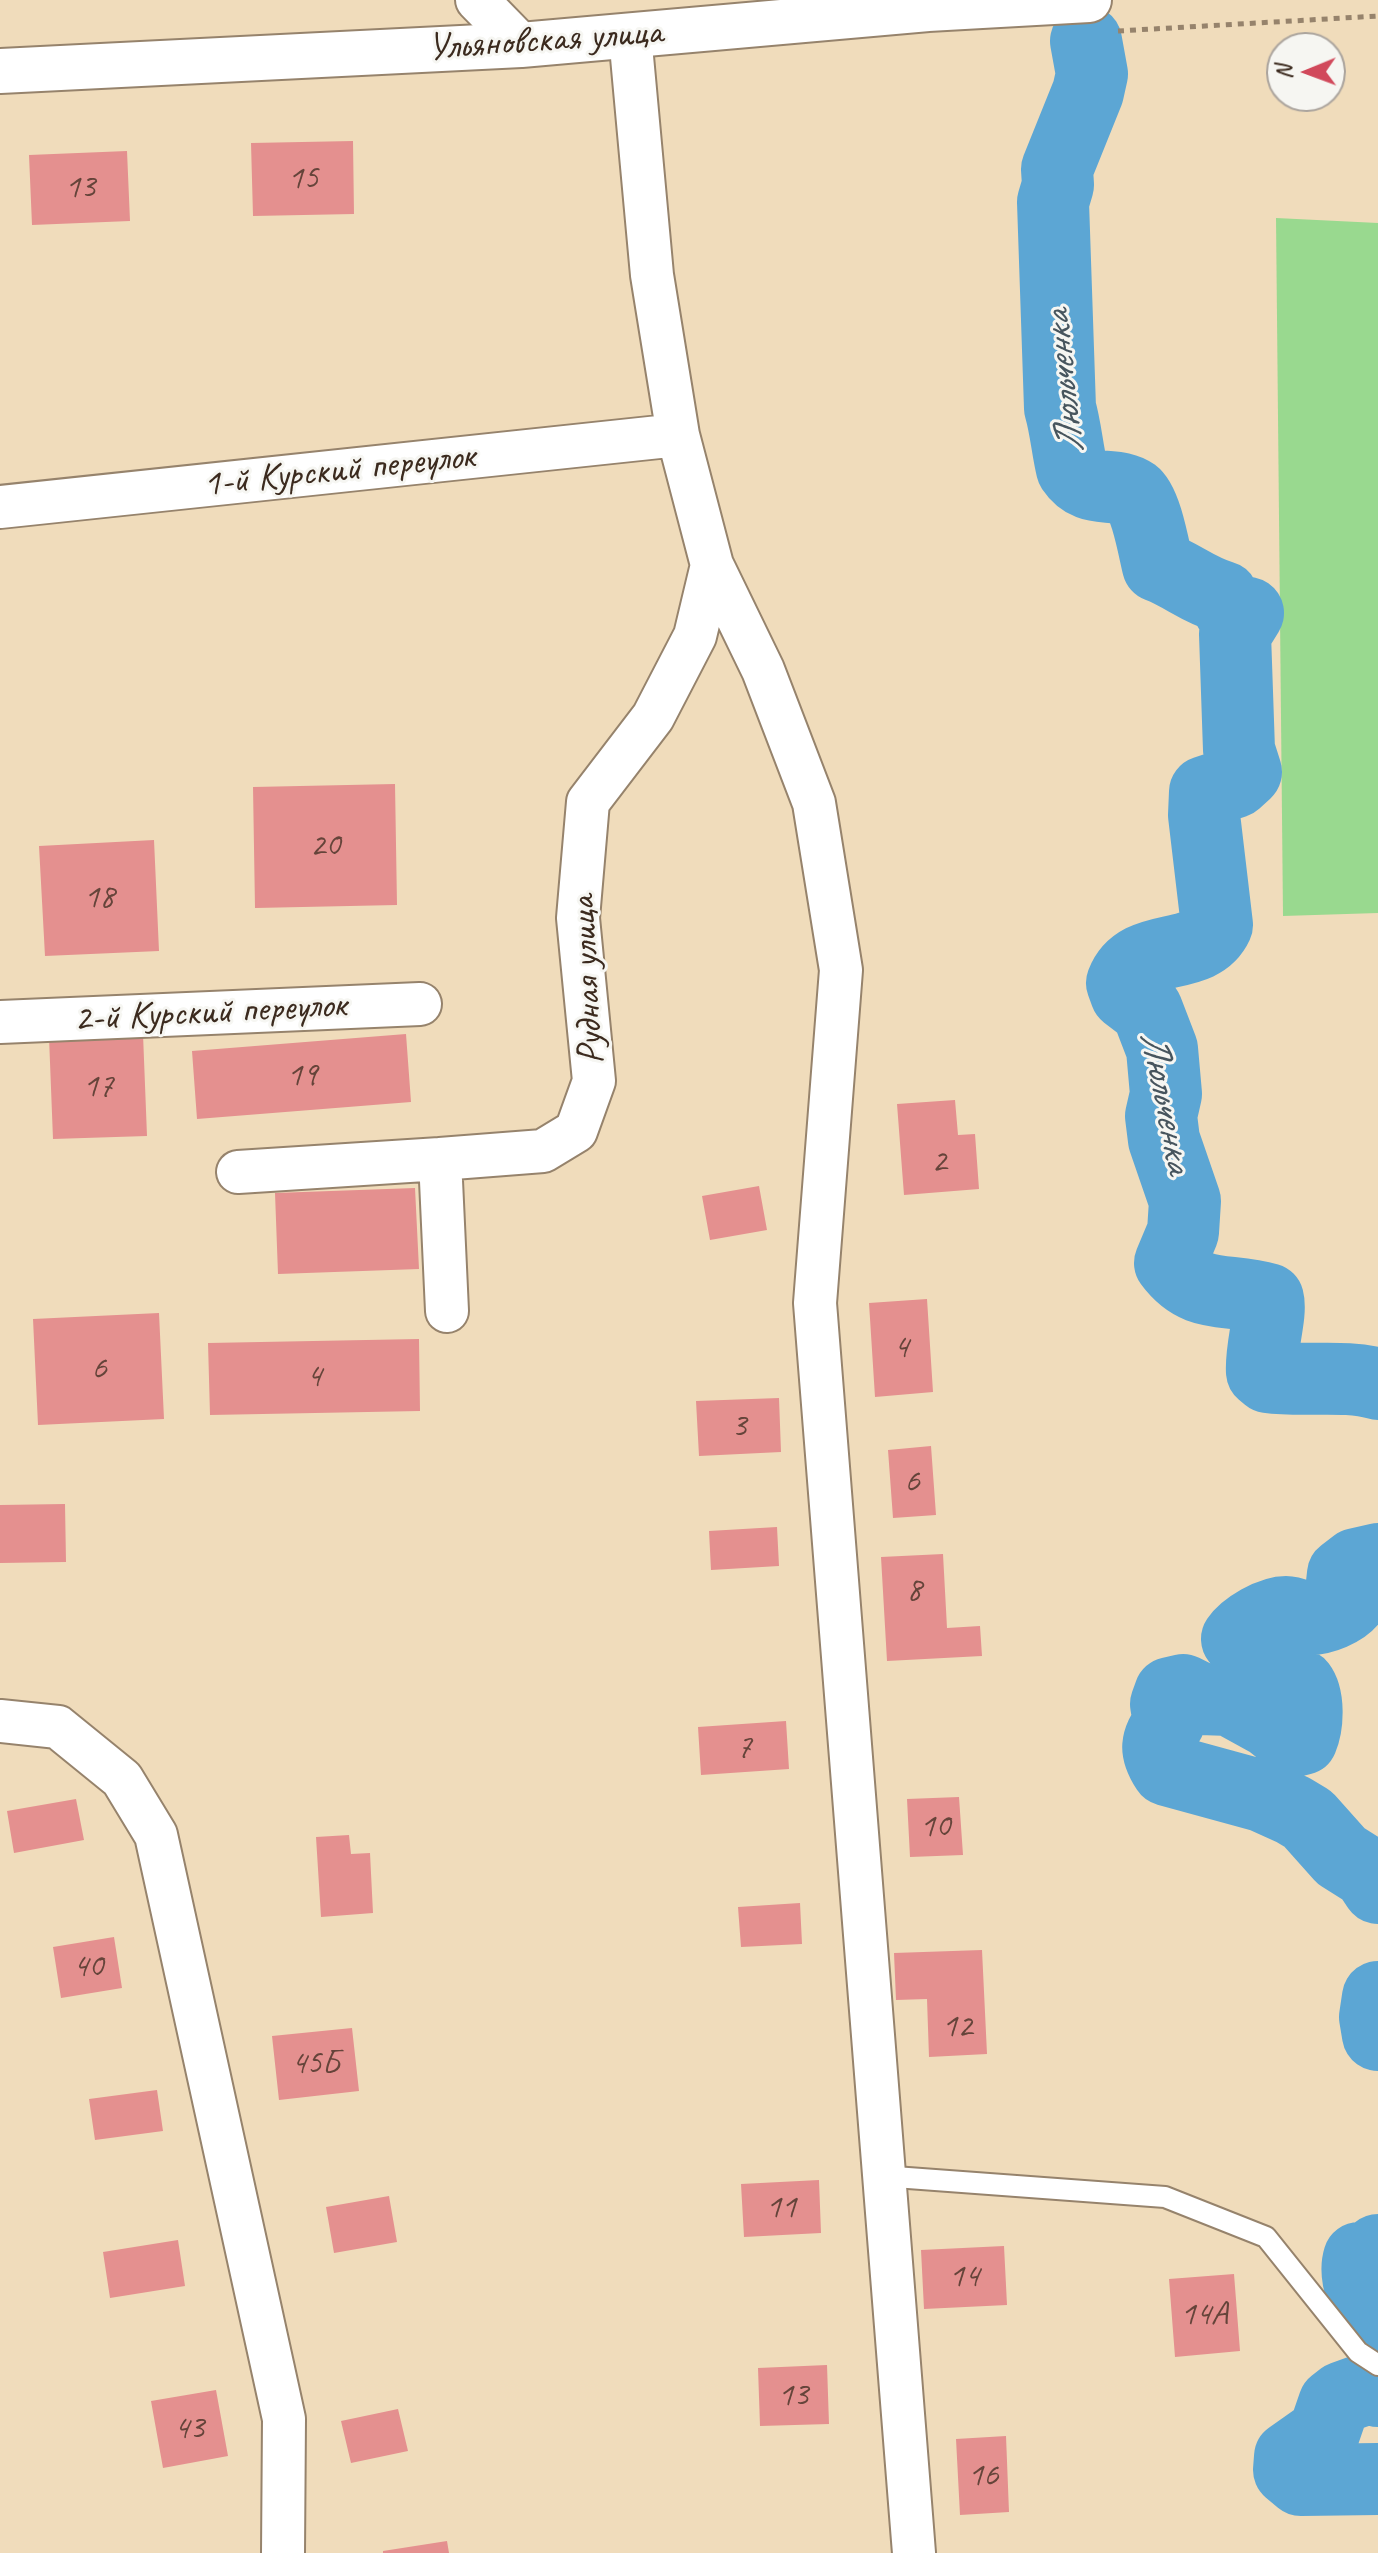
<!DOCTYPE html>
<meta charset="utf-8">
<style>
body{margin:0}
#map{position:relative;width:1378px;height:2553px;overflow:hidden;background:#f0dcbb;font-family:Caveat,sans-serif}
canvas{display:block}
.north{position:absolute;left:1266px;top:32px;width:80px;height:80px;box-sizing:border-box;background:#f6f6f2;border:2px solid #aba49d;border-radius:50%;rotate:269deg;font-size:22px;font-weight:700;line-height:32px;text-align:center;color:#3b2a1e}
.north::after{content:'';display:block;margin:auto;width:28px;height:36px;background:#d1495b;clip-path:polygon(50% 0,100% 100%,50% 72%,0 100%)}
</style>
<div id="map">
<canvas width="1378" height="2553"></canvas>
<div class="north">N</div>
</div>
<script>
const g = document.querySelector('canvas').getContext('2d');
g.lineJoin = 'round';
function fillPath(path, color) { g.fillStyle = color; g.fill(path, 'evenodd'); }
function stroke(path, color, width, dash) { g.strokeStyle = color; g.lineWidth = width; g.lineCap = dash ? 'butt' : 'round'; g.setLineDash(dash || []); g.stroke(path); }
function drawText(font, color, halo, rows, align = 'center') {
  g.font = font + ' Caveat,sans-serif'; g.lineWidth = 6; g.setLineDash([]); g.textBaseline = 'middle'; g.strokeStyle = halo; g.fillStyle = color; for (const [text, x, y, turn = 0] of rows) {
    g.save(); g.translate(x, y); g.rotate((+turn || 0) * Math.PI / 180); g.textAlign = isNaN(turn) ? turn : align; if (halo) g.strokeText(text, 0, 0); g.fillText(text, 0, 0); g.restore();
  }
}
const green = new Path2D(`
 M 1276,218 L 1378,223 L 1378,913 L 1283,916 Z`);
const river = new Path2D(`
 M 1086,41 L 1092,74 L 1088,92 L 1057,169 L 1058,185 L 1053,202 L 1060,408 C 1066,429 1067,448 1072,469 C 1090,496 1114,480 1134,494 C 1146,503 1154,550 1158,566 C 1182,575 1198,590 1223,597 L 1229,609 L 1248,613 L 1235,634 L 1239,750 L 1246,772 L 1235,782 L 1205,792 L 1204,815 L 1217,925 C 1199,964 1139,939 1122,983 L 1126,994 L 1147,1010 L 1162,1049 L 1166,1094 L 1161,1116 L 1164,1140 L 1185,1201 L 1183,1232 L 1170,1263 C 1198,1301 1227,1287 1268,1299 C 1272,1314 1260,1350 1262,1372 L 1268,1377 C 1304,1382 1346,1374 1378,1384
 M 1378,1559 L 1356,1564 L 1343,1574 L 1342,1583 L 1350,1593 L 1351,1601 C 1343,1611 1323,1619 1311,1619 C 1302,1618 1295,1612 1286,1612 C 1271,1612 1245,1627 1237,1639 L 1253,1659 L 1300,1685 C 1309,1697 1308,1725 1302,1739 L 1294,1741 L 1270,1722 L 1230,1700 L 1201,1699 L 1183,1690 L 1170,1693 L 1166,1704 L 1169,1722 C 1156,1742 1154,1750 1167,1770 L 1262,1796 L 1293,1810 L 1308,1819 L 1341,1856 L 1368,1873 L 1378,1888
 M 1378,1997 L 1375,2017 L 1378,2035
 M 1378,2250 L 1369,2258 L 1359,2258 C 1353,2277 1366,2308 1378,2322
 M 1378,2391 L 1368,2388 L 1343,2397 L 1334,2404 L 1324,2433 L 1290,2457 L 1289,2470 L 1301,2480 L 1378,2479`);
const building = new Path2D(`
 M 353,141 L 354,214 L 253,216 L 251,143 Z
 M 127,151 L 130,221 L 32,225 L 29,155 Z
 M 395,784 L 397,905 L 255,908 L 253,787 Z
 M 154,840 L 159,951 L 45,956 L 39,846 Z
 M 143,1034 L 147,1136 L 53,1139 L 49,1037 Z
 M 406,1034 L 411,1102 L 197,1119 L 192,1051 Z
 M 955,1100 L 958,1135 L 975,1134 L 979,1189 L 904,1195 L 897,1104 Z
 M 759,1186 L 767,1230 L 710,1240 L 702,1196 Z
 M 415,1188 L 419,1269 L 278,1274 L 275,1193 Z
 M 927,1299 L 933,1392 L 875,1397 L 869,1303 Z
 M 159,1313 L 164,1419 L 38,1425 L 33,1319 Z
 M 419,1339 L 420,1411 L 210,1415 L 208,1343 Z
 M 779,1398 L 781,1452 L 699,1456 L 696,1401 Z
 M 931,1446 L 936,1515 L 893,1518 L 888,1450 Z
 M 65,1504 L 66,1562 L 0,1563 L 0,1505 Z
 M 777,1527 L 779,1566 L 711,1570 L 709,1531 Z
 M 943,1554 L 947,1628 L 980,1626 L 982,1656 L 887,1661 L 881,1557 Z
 M 786,1721 L 789,1769 L 701,1775 L 698,1727 Z
 M 959,1797 L 963,1855 L 910,1857 L 907,1799 Z
 M 76,1799 L 84,1840 L 14,1853 L 7,1811 Z
 M 349,1835 L 351,1854 L 370,1853 L 373,1913 L 321,1917 L 316,1837 Z
 M 800,1903 L 802,1944 L 741,1947 L 738,1907 Z
 M 114,1937 L 122,1988 L 61,1998 L 53,1947 Z
 M 982,1950 L 987,2054 L 929,2057 L 927,1999 L 896,2000 L 894,1953 Z
 M 352,2028 L 359,2091 L 279,2100 L 272,2036 Z
 M 157,2090 L 163,2131 L 95,2140 L 89,2099 Z
 M 819,2180 L 821,2233 L 744,2237 L 741,2184 Z
 M 389,2196 L 397,2242 L 334,2253 L 326,2207 Z
 M 178,2240 L 185,2286 L 110,2298 L 103,2252 Z
 M 1004,2246 L 1007,2305 L 924,2309 L 921,2250 Z
 M 1234,2274 L 1240,2351 L 1175,2357 L 1169,2279 Z
 M 827,2365 L 829,2424 L 760,2426 L 758,2368 Z
 M 216,2390 L 228,2456 L 163,2468 L 151,2401 Z
 M 398,2409 L 408,2451 L 351,2463 L 341,2421 Z
 M 1006,2436 L 1009,2512 L 960,2515 L 956,2439 Z
 M 447,2541 L 449,2553 L 383,2553 L 383,2551 Z`);
const path = new Path2D(`
 M 1118,31 L 1378,16`);
const service = new Path2D(`
 M 881,2176 L 1165,2197 L 1266,2237 L 1358,2352 L 1378,2365`);
const minor = new Path2D(`
 M 477,0 L 521,45
 M 630,35 L 652,275 L 678,435 L 712,565 L 763,670 L 814,803 L 841,970 L 815,1303 L 914,2553
 M 0,507 L 678,435
 M 0,1022 L 420,1004
 M 238,1172 L 440,1159
 M 447,1311 L 440,1159 L 543,1151 L 576,1131 L 594,1081 L 578,918 L 588,802 L 653,717 L 695,636 L 712,565
 M 0,1721 L 58,1727 L 122,1779 L 156,1835 L 284,2419 L 283,2553`);
const secondary = new Path2D(`
 M 0,71 L 521,45 L 928,9 L 1089,0`);
const numberNames = [
 ["15",303,179],
 ["13",80,188],
 ["20",325,846],
 ["18",99,898],
 ["19",302,1076],
 ["17",98,1087],
 ["2",939,1162],
 ["4",901,1348],
 ["6",99,1369],
 ["4",314,1377],
 ["3",739,1427],
 ["6",912,1482],
 ["8",914,1591],
 ["7",744,1748],
 ["10",935,1827],
 ["40",88,1967],
 ["12",957,2027],
 ["45Б",315,2064],
 ["11",781,2208],
 ["14",964,2277],
 ["14А",1204,2315],
 ["13",793,2396],
 ["43",189,2429],
 ["16",983,2476]
];
const streetNames = [
 ["Ульяновская улица",545,41,-4],
 ["1-й Курский переулок",339,471,-6],
 ["Рудная улица",588,980,-93],
 ["2-й Курский переулок",210,1013,-3]
];
const waterNames = [
 ["Люльченка",1065,382,-96],
 ["Люльченка",1165,1102,79]
];
fillPath(green, '#99d98f');
stroke(river, '#5ca6d4', 72);
fillPath(building, '#e4908f');
stroke(service, '#96836c', 24);
stroke(minor, '#96836c', 46);
stroke(secondary, '#96836c', 48);
stroke(path, '#96836c', 5, [6, 6]);
stroke(service, '#fff', 20);
stroke(minor, '#fff', 42);
stroke(secondary, '#fff', 44);
drawText('34px', '#65443a', null, numberNames);
drawText('38px', '#3b2a1e', '#f6f6f2', streetNames);
drawText('italic 40px', '#47555e', '#f6f6f2', waterNames);
</script>
